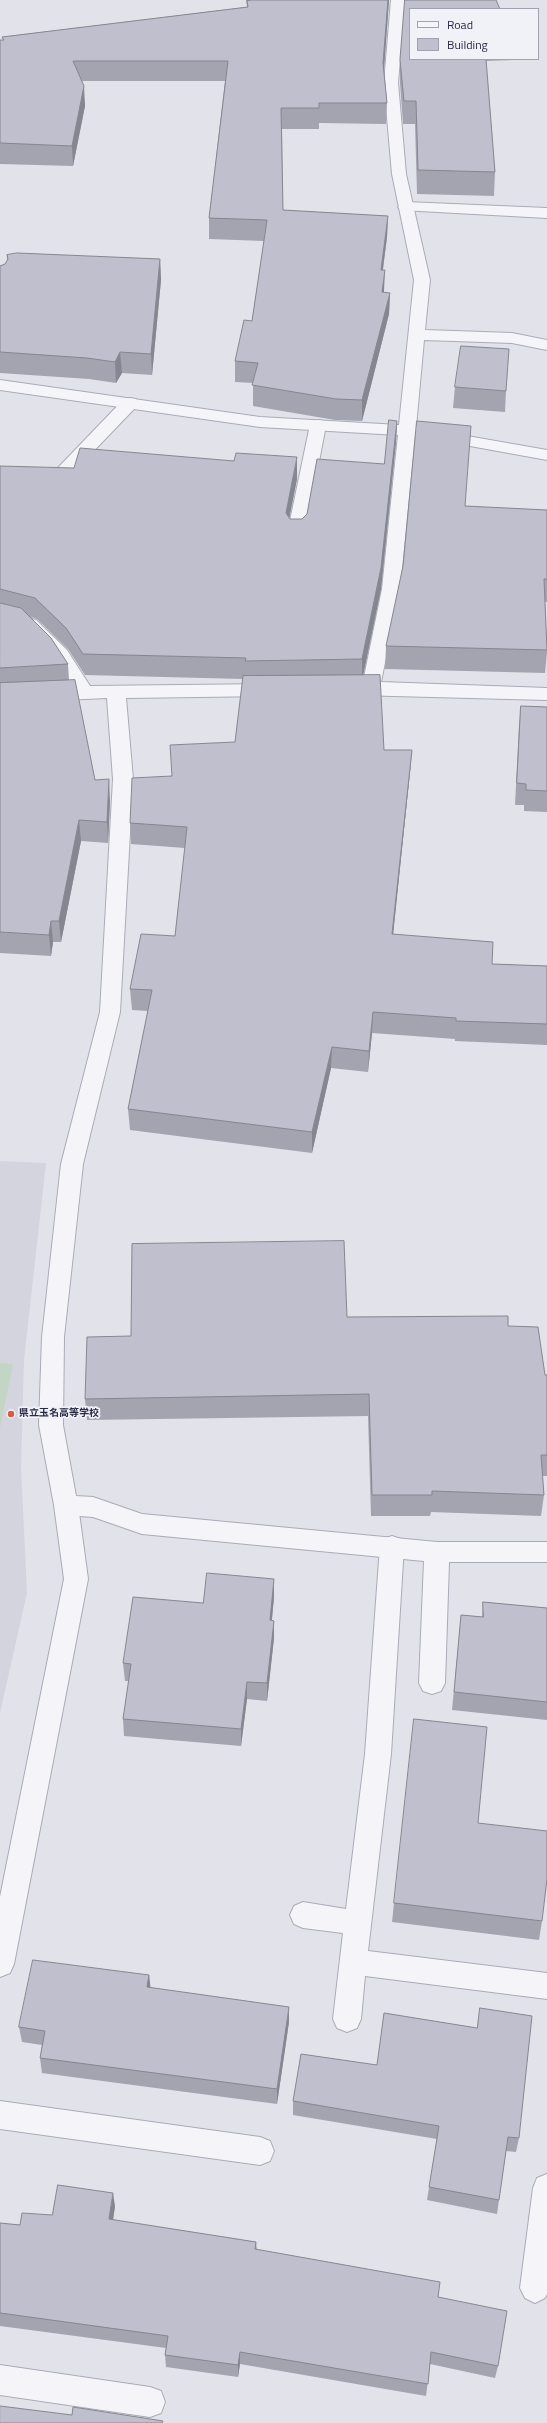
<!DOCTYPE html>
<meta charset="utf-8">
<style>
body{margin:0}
#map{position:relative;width:547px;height:2423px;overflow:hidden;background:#e2e2ea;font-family:"Titillium Web",sans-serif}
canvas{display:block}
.legend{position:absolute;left:409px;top:8px;width:130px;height:52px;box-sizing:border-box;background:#f1f2f8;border:1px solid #a1a2b0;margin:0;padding:5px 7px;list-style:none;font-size:12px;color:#292a43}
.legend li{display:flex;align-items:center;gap:8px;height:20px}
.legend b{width:20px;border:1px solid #a1a2b0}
</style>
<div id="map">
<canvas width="547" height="2423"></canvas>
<ul class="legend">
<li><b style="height:5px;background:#f5f5f9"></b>Road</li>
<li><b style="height:11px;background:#bfbfcd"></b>Building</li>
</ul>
</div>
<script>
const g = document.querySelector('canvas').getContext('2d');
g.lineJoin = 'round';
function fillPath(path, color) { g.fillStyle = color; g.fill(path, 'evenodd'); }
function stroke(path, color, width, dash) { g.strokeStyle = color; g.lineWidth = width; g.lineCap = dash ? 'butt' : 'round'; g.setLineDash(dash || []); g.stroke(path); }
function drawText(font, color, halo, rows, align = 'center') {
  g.font = font + ' "Titillium Web","Noto Sans JP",sans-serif'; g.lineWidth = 3.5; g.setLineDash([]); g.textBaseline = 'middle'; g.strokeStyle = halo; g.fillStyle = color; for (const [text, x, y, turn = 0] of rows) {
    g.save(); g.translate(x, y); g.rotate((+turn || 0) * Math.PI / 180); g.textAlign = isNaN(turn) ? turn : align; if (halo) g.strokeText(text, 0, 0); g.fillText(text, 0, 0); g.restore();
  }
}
const built = new Path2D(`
 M 0,1161 L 46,1163 L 24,1360 L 21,1468 L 27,1593 L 0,1713 Z`);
const green = new Path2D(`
 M 0,1363 L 13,1364 L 0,1428 Z`);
const lane = new Path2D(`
 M 406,202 L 547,208 L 547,218 L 401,210 L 398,207 Z
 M 130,398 L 136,399 L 138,403 L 136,407 L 62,484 L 50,484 L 47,480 L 50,476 L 124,399 Z
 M 318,420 L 324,421 L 326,425 L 305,535 L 302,539 L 290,539 L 287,535 L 310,425 L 312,421 Z
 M 66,1495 L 74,1498 L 78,1505 L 88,1579 L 14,1964 L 10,1973 L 0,1977 L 0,1897 L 64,1579 L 54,1505 L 58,1498 Z
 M 392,1536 L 401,1539 L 404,1546 L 391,1754 L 368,1951 L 547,1973 L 547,1999 L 365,1976 L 361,2019 L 357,2028 L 347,2032 L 337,2028 L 333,2019 L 343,1933 L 303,1928 L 294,1924 L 290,1915 L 294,1906 L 303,1902 L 346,1909 L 365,1754 L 380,1546 L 383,1539 Z
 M 0,2101 L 260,2137 L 270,2141 L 274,2151 L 270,2161 L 260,2165 L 0,2129 Z
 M 547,2174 L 547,2294 L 545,2298 L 535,2303 L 525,2298 L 520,2288 L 533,2188 L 537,2178 Z
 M 0,2365 L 150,2387 L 161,2391 L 165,2402 L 161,2413 L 150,2417 L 0,2395 Z`);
const street = new Path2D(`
 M 391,0 L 405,0 L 398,83 L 406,174 L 430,280 L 425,330 L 512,333 L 547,340 L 547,350 L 512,343 L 424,340 L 416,427 L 547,450 L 547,460 L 415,436 L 400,589 L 381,682 L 547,688 L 547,700 L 355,695 L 348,693 L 346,689 L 348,685 L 363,682 L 382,589 L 398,435 L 260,427 L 0,390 L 0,380 L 260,417 L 399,425 L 414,280 L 392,174 L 384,83 Z
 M 0,611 L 36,620 L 67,650 L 90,686 L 271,684 L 278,686 L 280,690 L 278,694 L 271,696 L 126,698 L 133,779 L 120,1012 L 83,1164 L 64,1337 L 63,1425 L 76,1496 L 93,1497 L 142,1514 L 437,1542 L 547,1542 L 547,1562 L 449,1562 L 445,1683 L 441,1691 L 432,1694 L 423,1691 L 419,1683 L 424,1561 L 142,1534 L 93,1517 L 66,1515 L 58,1512 L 54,1505 L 39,1425 L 42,1337 L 61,1164 L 100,1012 L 113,779 L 107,698 L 0,703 L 0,691 L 72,687 L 54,658 L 24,628 L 0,623 Z`);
const wall = new Path2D(`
 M 246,0 L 389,0 L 384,69 L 387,103 L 386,124 L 319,123 L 319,129 L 282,129 L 283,210 L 388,216 L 387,237 L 383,270 L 384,293 L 390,293 L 389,314 L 362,421 L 335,420 L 253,406 L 253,383 L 235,382 L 235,361 L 252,321 L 264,241 L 209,239 L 209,218 L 225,81 L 82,81 L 85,106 L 73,166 L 0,164 L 0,40 L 3,40 L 2,37 L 247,7 Z
 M 410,59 L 513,59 L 513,60 L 486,61 L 495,172 L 494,196 L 417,194 L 415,124 L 403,124 L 400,83 L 400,60 Z
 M 7,255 L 160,259 L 161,280 L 152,375 L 122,373 L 116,383 L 89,379 L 0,373 L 0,266 L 5,264 L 7,261 Z
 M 455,387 L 506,391 L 505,412 L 453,408 Z
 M 397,421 L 396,442 L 381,589 L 363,675 L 384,750 L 412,750 L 410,772 L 393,934 L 492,964 L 547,966 L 547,1045 L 455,1041 L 455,1039 L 372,1033 L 368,1072 L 331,1068 L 312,1153 L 130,1130 L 128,1109 L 148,1011 L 132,1010 L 130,989 L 175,936 L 185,848 L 131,844 L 130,823 L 171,776 L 235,742 L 243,679 L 85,675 L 68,649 L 37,619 L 31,617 L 68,664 L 69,680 L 95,780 L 110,801 L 108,843 L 81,841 L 61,942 L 53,942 L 51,956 L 0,953 L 0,466 L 297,479 L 289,518 L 290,519 L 302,519 L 384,464 Z
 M 465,506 L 547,510 L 547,602 L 545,602 L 547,652 L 545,673 L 385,669 L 386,646 Z
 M 521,706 L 547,707 L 547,812 L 524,811 L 524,805 L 515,805 L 519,727 Z
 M 347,1317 L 508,1326 L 545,1375 L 547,1375 L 547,1476 L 542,1476 L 544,1495 L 541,1516 L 431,1512 L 430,1516 L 371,1516 L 368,1416 L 87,1420 L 85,1399 L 131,1336 Z
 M 274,1597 L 272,1620 L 274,1638 L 267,1701 L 247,1699 L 241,1746 L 124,1736 L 123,1719 L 129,1681 L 125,1681 L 123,1663 Z
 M 483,1602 L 547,1608 L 547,1720 L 452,1710 L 461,1615 L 482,1617 Z
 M 478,1823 L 542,1921 L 539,1940 L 392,1922 L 394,1903 Z
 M 149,1975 L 150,1988 L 289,2022 L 277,2104 L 42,2073 L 40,2058 L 42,2045 L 22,2042 L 19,2027 Z
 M 377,2065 L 519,2138 L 516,2152 L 506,2151 L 497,2214 L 427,2200 L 437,2139 L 293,2115 L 293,2101 Z
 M 115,2206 L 113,2220 L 256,2242 L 257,2250 L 438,2297 L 498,2366 L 495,2378 L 430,2364 L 426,2396 L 240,2364 L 238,2377 L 166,2367 L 165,2355 L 166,2348 L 0,2326 L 0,2223 L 20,2225 L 52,2215 Z`);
const shadedWall = new Path2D(`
 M 388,0 L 389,0 L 383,83 L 383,63 Z
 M 84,86 L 85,106 L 73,166 L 72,146 Z
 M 388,216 L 387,237 L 380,290 L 381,270 Z
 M 160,259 L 161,280 L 152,375 L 151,354 Z
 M 385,270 L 384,291 L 381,313 L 382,292 Z
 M 390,293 L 389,314 L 362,421 L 362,400 Z
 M 120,352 L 122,373 L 116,383 L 115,362 Z
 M 397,421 L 396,442 L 381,589 L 362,681 L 362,659 Z
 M 297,457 L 297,479 L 286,535 L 286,513 Z
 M 412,750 L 410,772 L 391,955 L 392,934 Z
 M 109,779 L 110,801 L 108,843 L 107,822 Z
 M 79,820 L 81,841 L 61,942 L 59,921 Z
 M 51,921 L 53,942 L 51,956 L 49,935 Z
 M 373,1012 L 372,1033 L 368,1072 L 369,1051 Z
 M 332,1047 L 331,1068 L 312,1153 L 312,1132 Z
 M 274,1579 L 274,1597 L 270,1638 L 270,1620 Z
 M 274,1621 L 274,1638 L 267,1701 L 267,1683 Z
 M 247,1682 L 247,1699 L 241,1746 L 241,1729 Z
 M 149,1975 L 151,1991 L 147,1987 Z
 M 289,2007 L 289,2022 L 277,2104 L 277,2089 Z
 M 113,2193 L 115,2206 L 111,2233 L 109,2219 Z
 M 240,2352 L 240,2364 L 238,2377 L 238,2365 Z`);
const building = new Path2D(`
 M 252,0 L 388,0 L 383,63 L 387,103 L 319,103 L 319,108 L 281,108 L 283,210 L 388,216 L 381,270 L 385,270 L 382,292 L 390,293 L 362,400 L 336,399 L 252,385 L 258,363 L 235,361 L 244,320 L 252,321 L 267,220 L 209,218 L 228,61 L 73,61 L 84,86 L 72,146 L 0,143 L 0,40 L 4,40 L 2,37 L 248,7 L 247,1 Z
 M 405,0 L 496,0 L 500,9 L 410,9 L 410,59 L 486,59 L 495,172 L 418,170 L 416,101 L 404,101 L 400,60 Z
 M 17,253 L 160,259 L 151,354 L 120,352 L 115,362 L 87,358 L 0,352 L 0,266 L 5,264 L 8,259 L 7,255 Z
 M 461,346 L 509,349 L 506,391 L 455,387 Z
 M 389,420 L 397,421 L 381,568 L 362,659 L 245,661 L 246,658 L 83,654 L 66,628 L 35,598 L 0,589 L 0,466 L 74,468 L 80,448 L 234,461 L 236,453 L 297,457 L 286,513 L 290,519 L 302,519 L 307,514 L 317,459 L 384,464 Z
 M 417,421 L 471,426 L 465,506 L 547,510 L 547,579 L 544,579 L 547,650 L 386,646 L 403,566 Z
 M 0,603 L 21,608 L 51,638 L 68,664 L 0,668 Z
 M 380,675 L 384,750 L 412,750 L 392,934 L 493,942 L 492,964 L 547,966 L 547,1024 L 456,1021 L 456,1018 L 373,1012 L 369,1051 L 332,1047 L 312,1132 L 128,1109 L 152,990 L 130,989 L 141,934 L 175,936 L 187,827 L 130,823 L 132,778 L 172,776 L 170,745 L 235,742 L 243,676 Z
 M 75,680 L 95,780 L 109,779 L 107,822 L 79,820 L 59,921 L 51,921 L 49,935 L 0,932 L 0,683 Z
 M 521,706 L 547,707 L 547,791 L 526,790 L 526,784 L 517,783 Z
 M 344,1241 L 347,1317 L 508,1316 L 508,1326 L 538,1327 L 545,1375 L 547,1375 L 547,1455 L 541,1455 L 544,1495 L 432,1491 L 432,1495 L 372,1495 L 369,1394 L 85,1399 L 87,1337 L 131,1336 L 132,1244 Z
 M 207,1573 L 274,1579 L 270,1620 L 274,1621 L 267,1683 L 247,1682 L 241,1729 L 123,1719 L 131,1664 L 123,1663 L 133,1597 L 203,1603 Z
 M 483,1602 L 547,1608 L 547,1702 L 454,1692 L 461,1615 L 483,1617 Z
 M 414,1719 L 487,1727 L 478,1823 L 547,1831 L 547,1879 L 542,1921 L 394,1903 Z
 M 33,1960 L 149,1975 L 147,1987 L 289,2007 L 277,2089 L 40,2058 L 45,2031 L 19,2027 Z
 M 480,2008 L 532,2016 L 519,2138 L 508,2137 L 499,2200 L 429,2187 L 439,2126 L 293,2101 L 301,2054 L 377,2065 L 384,2013 L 477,2028 Z
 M 58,2185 L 113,2193 L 109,2219 L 256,2242 L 255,2249 L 440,2282 L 438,2297 L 507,2311 L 498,2366 L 431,2352 L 428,2384 L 240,2352 L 238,2365 L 165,2355 L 168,2336 L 0,2313 L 0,2223 L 20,2225 L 22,2213 L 52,2215 Z
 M 0,2406 L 72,2415 L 73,2407 L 163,2421 L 162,2423 L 0,2423 Z`);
const markers = [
 [11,1414,4,"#d15f45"]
];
const poiNames = [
 ["県立玉名高等学校",19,1414]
];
fillPath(built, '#d4d4df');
fillPath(green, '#c3d5c4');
stroke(lane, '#aaabb8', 2);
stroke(street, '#aaabb8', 2);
fillPath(lane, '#f5f5f9');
fillPath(street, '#f5f5f9');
fillPath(wall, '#a4a4b0');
fillPath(shadedWall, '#868690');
fillPath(building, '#bfbfcd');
stroke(building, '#868690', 1);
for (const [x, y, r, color] of markers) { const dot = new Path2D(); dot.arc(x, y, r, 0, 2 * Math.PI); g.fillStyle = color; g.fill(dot); stroke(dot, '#f1f2f8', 1.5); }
drawText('bold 10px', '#292a43', '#f1f2f8', poiNames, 'left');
</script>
